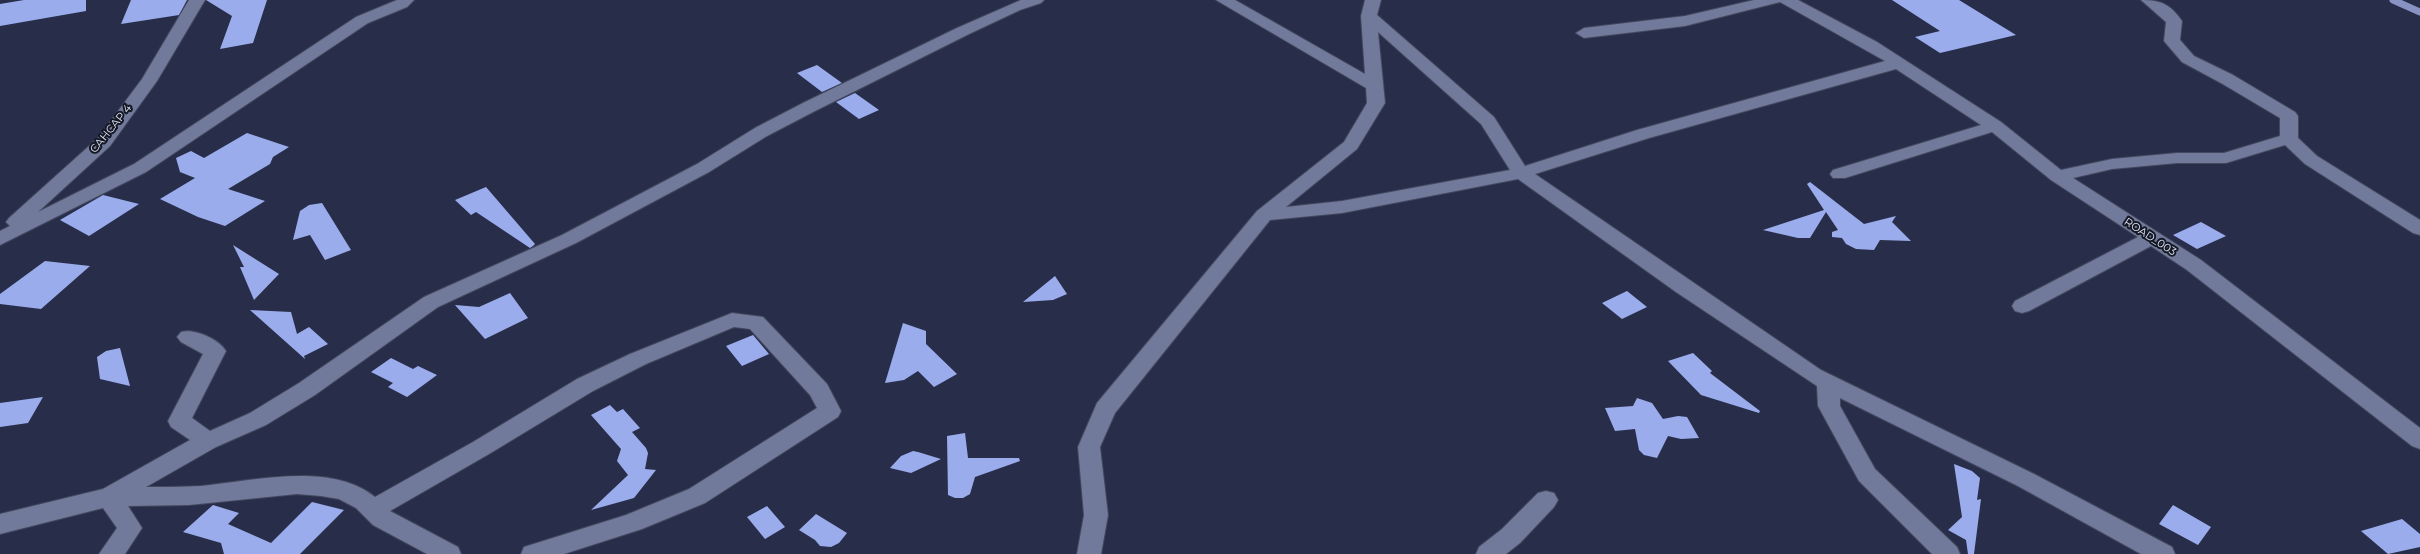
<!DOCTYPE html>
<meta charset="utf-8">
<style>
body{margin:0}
canvas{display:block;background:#282e4a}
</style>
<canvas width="2420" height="554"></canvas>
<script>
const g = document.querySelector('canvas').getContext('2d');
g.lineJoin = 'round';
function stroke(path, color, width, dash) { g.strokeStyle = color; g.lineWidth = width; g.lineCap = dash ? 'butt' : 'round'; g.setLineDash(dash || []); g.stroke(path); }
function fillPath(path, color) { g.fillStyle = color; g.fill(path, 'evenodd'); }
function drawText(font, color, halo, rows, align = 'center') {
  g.font = font + ' Montserrat,sans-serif'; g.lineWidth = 4; g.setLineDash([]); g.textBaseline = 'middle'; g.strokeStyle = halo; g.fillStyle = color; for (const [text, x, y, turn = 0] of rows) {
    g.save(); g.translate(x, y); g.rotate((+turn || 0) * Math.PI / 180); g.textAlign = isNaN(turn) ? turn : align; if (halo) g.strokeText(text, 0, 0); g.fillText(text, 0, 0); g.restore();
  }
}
const stream = new Path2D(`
 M 2393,0 L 2420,12`);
const building = new Path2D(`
 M 24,0 L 86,0 L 86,11 L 0,26 L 0,4 Z
 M 131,0 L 187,0 L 179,15 L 121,24 Z
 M 206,0 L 267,0 L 253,43 L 220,49 L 232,16 Z
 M 1892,0 L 1959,0 L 2016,35 L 1940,53 L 1915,37 L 1940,31 Z
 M 817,65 L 842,83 L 822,92 L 797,73 Z
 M 855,93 L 879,110 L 859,119 L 836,102 Z
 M 247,133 L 289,147 L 273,157 L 270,164 L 228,189 L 265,201 L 225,226 L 198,217 L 160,199 L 195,178 L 180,172 L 176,158 L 191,151 L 204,158 Z
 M 1810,182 L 1864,224 L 1896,216 L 1892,222 L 1911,241 L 1880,240 L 1874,250 L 1856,249 L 1846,244 L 1842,238 L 1832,237 L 1832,232 L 1838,230 L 1826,212 L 1810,238 L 1798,238 L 1763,230 L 1824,210 L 1807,184 Z
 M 486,187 L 535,244 L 533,246 L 530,248 L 476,212 L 471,215 L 455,200 Z
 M 103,195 L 139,204 L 89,236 L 60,220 Z
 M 322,203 L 351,250 L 325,260 L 310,235 L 293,240 L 300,211 L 309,205 Z
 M 2201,222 L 2226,236 L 2197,249 L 2173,235 Z
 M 233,245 L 279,274 L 254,300 L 240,267 L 244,267 Z
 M 45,261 L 90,266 L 41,309 L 0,304 L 0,294 Z
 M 1055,276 L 1067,294 L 1053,300 L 1023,302 Z
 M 1627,291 L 1647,307 L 1622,319 L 1602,303 Z
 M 510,293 L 528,318 L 485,339 L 455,305 L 479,307 Z
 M 250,310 L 291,312 L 297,334 L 309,327 L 328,344 L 304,356 L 305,359 Z
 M 903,323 L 926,331 L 926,344 L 957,374 L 934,387 L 918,371 L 904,380 L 885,383 Z
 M 753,335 L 769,354 L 742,366 L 726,346 Z
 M 120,348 L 130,386 L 100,379 L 97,357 L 106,351 Z
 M 1693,353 L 1712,371 L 1710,373 L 1760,411 L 1759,413 L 1701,395 L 1668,361 Z
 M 391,358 L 413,369 L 418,366 L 437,375 L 407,397 L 388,387 L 393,383 L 371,372 Z
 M 43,397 L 28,423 L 0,427 L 0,403 Z
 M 1637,398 L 1652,403 L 1663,419 L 1678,416 L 1687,417 L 1699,438 L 1681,439 L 1668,436 L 1657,458 L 1644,455 L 1639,450 L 1635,429 L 1615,431 L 1605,408 L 1633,406 Z
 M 610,405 L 617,412 L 623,409 L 640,428 L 632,432 L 646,448 L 648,453 L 645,469 L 656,470 L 634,498 L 591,510 L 628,475 L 617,461 L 621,449 L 591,415 Z
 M 965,433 L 968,458 L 1019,458 L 1020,461 L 975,477 L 970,494 L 963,498 L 955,498 L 948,495 L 947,436 Z
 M 913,451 L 918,452 L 941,459 L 911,473 L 890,468 L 901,456 Z
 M 1954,464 L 1972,471 L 1980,478 L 1977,500 L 1981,499 L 1974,554 L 1968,554 L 1966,540 L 1948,530 L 1962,517 Z
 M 312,502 L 344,510 L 300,554 L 224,554 L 221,543 L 183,532 L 213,505 L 239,513 L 228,524 L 271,543 Z
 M 2173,505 L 2211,527 L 2198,545 L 2159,524 Z
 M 767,506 L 785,527 L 765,539 L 747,517 Z
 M 816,514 L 847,533 L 839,543 L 831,547 L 820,546 L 815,540 L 799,530 Z
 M 2402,519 L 2420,534 L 2420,547 L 2388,554 L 2361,531 Z`);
const minor = new Path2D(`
 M 189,0 L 205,0 L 157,81 L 110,146 L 38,212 L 134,164 L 356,17 L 397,0 L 414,0 L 407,7 L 368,23 L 146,172 L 0,245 L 0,231 L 10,226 L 6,222 L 9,218 L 98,138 L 142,79 Z
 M 1021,0 L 1044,0 L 1041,3 L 1020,10 L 969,34 L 815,111 L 767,136 L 709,172 L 576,243 L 438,307 L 315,395 L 266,425 L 216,447 L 146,487 C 164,487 182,487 201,486 C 252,481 331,461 375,497 L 473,442 L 577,379 L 630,354 L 732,313 L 763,317 L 827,384 L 841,411 L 838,417 L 705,503 L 642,529 L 564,554 L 521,554 L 524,547 L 626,515 L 689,489 L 817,408 L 810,395 L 750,329 L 734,327 L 646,364 L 593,391 L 489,454 L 390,511 L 458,547 L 461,554 L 427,554 L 373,525 L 356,508 L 339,499 L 321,496 L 297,494 L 189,505 L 128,506 L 142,528 L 125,554 L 99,554 L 117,528 L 103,508 L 0,534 L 0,514 L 103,489 L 190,440 L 171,427 L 168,421 L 203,354 L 181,342 L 177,337 L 181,332 C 194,328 219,339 226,351 L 192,418 L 210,431 L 250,413 L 299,383 L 424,297 L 562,235 L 697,164 L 755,128 L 803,103 L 957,28 Z
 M 1216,0 L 1235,0 L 1365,74 L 1361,16 L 1365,0 L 1381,0 L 1377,15 L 1494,117 L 1525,166 L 1637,130 L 1885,61 L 1780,2 L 1685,26 L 1584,38 L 1576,33 L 1584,28 L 1685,16 L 1754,0 L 1798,0 L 1877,42 L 2001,122 L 2061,170 L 2112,159 L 2177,153 L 2224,153 L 2280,136 L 2280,118 L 2221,83 L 2182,62 L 2164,41 L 2166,22 L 2141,0 C 2161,0 2170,4 2182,21 L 2180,40 L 2194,56 L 2233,75 L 2295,112 L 2298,116 L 2298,138 L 2317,156 L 2420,220 L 2420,235 L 2413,233 L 2305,164 L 2285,145 L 2226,163 L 2177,163 L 2112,169 L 2073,178 L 2201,260 L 2420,428 L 2420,449 L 2412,446 L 2187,270 L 2151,246 L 2029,311 L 2022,313 L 2015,311 L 2012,306 L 2015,301 L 2138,237 L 2051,180 L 1992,132 L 1845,178 L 1833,178 L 1830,174 L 1833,170 L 1981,125 L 1896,69 L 1649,138 L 1535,174 L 1821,370 L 2034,474 L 2172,547 L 2175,554 L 2141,554 L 2018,486 L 1840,398 L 1840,406 L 1875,469 L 1957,547 L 1960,554 L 1932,554 L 1859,481 L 1818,406 L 1817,386 L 1676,292 L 1518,179 L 1342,213 L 1270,220 L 1115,413 L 1100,447 L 1108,515 L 1101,554 L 1077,554 L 1084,515 L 1078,447 L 1097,403 L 1257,211 L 1344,142 L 1367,103 L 1366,88 ZM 1378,32 L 1481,124 L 1510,170 L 1342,201 L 1286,207 L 1357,149 L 1385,103 Z
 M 1546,491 L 1554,493 L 1558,500 L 1554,507 L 1520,543 L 1506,554 L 1476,554 L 1479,547 L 1502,529 L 1538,493 Z`);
const streetNames = [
 ["САНСАР 4",111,129,-51],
 ["ROAD_003",2150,237,33]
];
stroke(stream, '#8893c4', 7);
fillPath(building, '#9baced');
stroke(minor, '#43485f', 2);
fillPath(minor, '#717a9a');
drawText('11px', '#e1e6f8', '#141824', streetNames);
</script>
